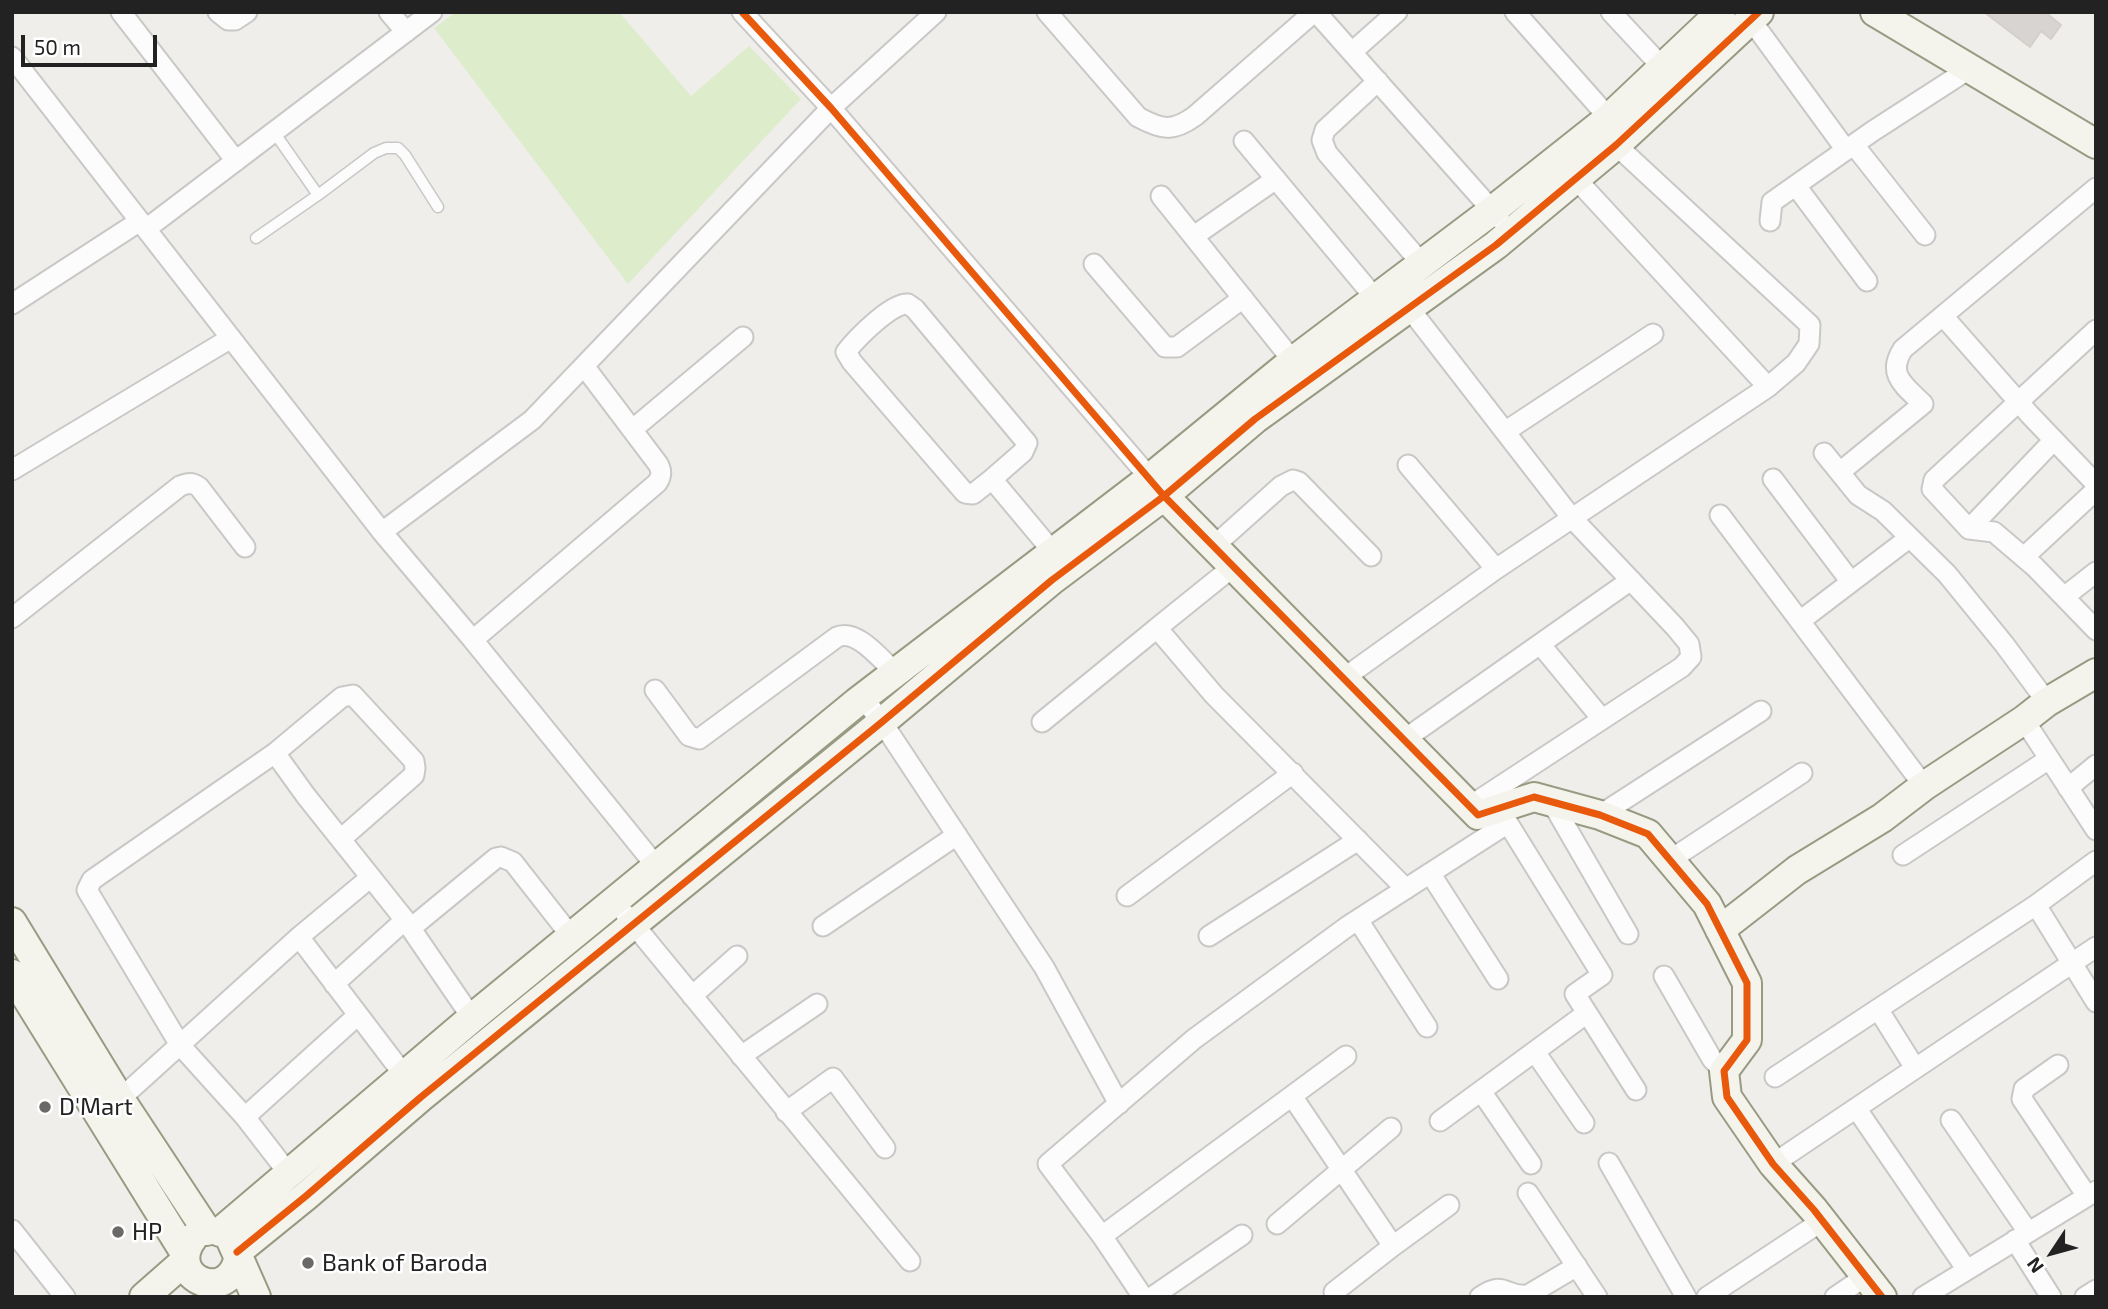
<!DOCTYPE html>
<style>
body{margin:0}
#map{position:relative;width:2108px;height:1309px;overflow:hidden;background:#f0eeeb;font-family:"Exo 2",sans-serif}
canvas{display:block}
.frame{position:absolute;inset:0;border:14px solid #222;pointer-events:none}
.north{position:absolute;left:2017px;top:1218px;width:70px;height:70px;-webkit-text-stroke:5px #fff;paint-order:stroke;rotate:234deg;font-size:19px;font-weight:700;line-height:28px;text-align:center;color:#222}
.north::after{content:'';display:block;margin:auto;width:24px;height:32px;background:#222;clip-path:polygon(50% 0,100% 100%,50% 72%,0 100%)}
.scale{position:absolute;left:21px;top:35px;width:136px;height:32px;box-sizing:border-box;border:4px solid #222;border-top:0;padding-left:9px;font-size:21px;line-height:24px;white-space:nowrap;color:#222;-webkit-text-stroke:5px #fff;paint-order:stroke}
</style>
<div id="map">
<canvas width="2108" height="1309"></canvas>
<div class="frame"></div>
<div class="north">N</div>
<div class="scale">50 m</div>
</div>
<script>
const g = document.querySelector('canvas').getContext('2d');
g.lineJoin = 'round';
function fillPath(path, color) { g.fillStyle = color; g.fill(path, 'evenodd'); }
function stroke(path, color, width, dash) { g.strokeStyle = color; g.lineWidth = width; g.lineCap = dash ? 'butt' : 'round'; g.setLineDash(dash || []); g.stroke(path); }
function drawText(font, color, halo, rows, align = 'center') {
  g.font = font + ' "Exo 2",sans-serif'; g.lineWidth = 5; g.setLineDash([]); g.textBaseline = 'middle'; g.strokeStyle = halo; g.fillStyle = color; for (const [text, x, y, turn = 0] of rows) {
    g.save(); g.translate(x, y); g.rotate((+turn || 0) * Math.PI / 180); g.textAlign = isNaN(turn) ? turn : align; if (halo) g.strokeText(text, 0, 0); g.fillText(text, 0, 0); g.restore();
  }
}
const grass = new Path2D(`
 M 456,12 L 619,12 L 691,96 L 749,46 L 801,99 L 628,284 L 434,28 Z`);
const building = new Path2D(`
 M 1984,12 L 2045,12 L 2061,25 L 2051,39 L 2041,31 L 2030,47 Z`);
const lane = new Path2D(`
 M 274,132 L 318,195
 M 256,238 L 318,195 L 374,153 L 386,148 L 398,148 L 405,155 L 438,207`);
const street = new Path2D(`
 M 121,12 L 236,161
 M 218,12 L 228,20 L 235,20 L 247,12
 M 389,12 L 406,32
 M 742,12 L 831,108 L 1150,478
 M 1047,12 L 1138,117 C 1162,130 1173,132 1195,116 L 1314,12
 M 1316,12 L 1499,218
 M 1515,12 L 1609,118
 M 1611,12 L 1664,69
 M 1751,20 L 1846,150
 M 1352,52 L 1397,12
 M 12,57 L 382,532 L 473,640 L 657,483 C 662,476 662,471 658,464 L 584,366
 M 1378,81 L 1325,130 L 1322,140 L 1327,153 L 1422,264
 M 1244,141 L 1375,298
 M 1854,145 L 1925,235
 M 1576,179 L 1768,387
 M 1796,186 L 1867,281
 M 1161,196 L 1293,361
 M 1770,221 L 1772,202 L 1873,131 L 1969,69
 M 146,229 L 432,12
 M 1194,236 L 1276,179
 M 1094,264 L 1165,347 L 1177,347 L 1243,298
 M 1403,300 L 1571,517 L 1675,627 L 1689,644 L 1691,657 L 1682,667 L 1470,806
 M 12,304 L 140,221
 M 1943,316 L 2030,415 L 2096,484
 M 2096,330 L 1934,480 L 1932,489 L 1969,529 L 1994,532 L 2035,567 L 2096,630
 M 633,429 L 743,337
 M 1506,431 L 1653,334
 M 1824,453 L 1858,495 L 1883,511 L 1947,574 L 2004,644 L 2047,702
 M 1408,465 L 1496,569
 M 12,470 L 231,338
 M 1840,472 L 1923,404 C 1905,386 1886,375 1903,349 L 2096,188
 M 992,479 L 1023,452 L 1027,443 L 915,309 L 908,304 C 892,302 856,339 846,352 L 852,362 L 965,493 L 973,494 L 992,479 L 1053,552
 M 1773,479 L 1851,582
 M 1720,515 L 1924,786
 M 1969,529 L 2054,440
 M 382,532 L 532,420 L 831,108 L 936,12
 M 1214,546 L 1281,486 L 1293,480 L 1299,482 L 1371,556
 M 2024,557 L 2096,490
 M 1234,566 L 1157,628 L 1214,695 L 1406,889
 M 2064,597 L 2096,572
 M 12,618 L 180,486 C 188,483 192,482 199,487 L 245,547
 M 1800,621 L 1909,538
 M 473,640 L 656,866
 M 1540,644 L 1602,719
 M 1344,678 L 1496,569 L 1768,387 L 1796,363 L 1809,344 L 1810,325 L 1616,145
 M 655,690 L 689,736 L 699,739 L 837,637 C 857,628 881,660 896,673
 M 863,698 L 882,722 L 1044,967 L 1119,1104
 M 2024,720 L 2096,830
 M 1042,722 L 1157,628
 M 1405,739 L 1631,580
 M 275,753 L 306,796 L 405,920 L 472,1018
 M 2068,788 L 2096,765
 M 1551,801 L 1628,934
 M 1501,812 L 1602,975 L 1575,994 L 1636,1090
 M 1600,815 L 1761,711
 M 1903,855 L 2049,759
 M 1670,860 L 1802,773
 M 1430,873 L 1498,979
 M 1127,896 L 1293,773
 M 2036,905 L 2096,1002
 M 626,915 L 910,1261
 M 1358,920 L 1427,1027
 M 823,926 L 957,835
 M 411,928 L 496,858 L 501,857 L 513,862 L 571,936
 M 1209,936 L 1358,840
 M 299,937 L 404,1075
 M 1664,976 L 1712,1059 L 1724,1071
 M 334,984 L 405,920
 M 692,996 L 737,956
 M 1535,1052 L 1584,1123
 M 741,1056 L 817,1004
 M 2058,1065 L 2024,1089 L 2022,1099 L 2087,1196
 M 1915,1068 L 1878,1009 L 2036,905 L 2096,861
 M 1775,1077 L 1878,1009
 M 1481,1091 L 1531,1164
 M 1292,1096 L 1393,1246 L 1334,1292
 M 120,1099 L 299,937 L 371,877
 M 1856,1108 L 1967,1270
 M 786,1112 L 833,1078 L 885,1148
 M 245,1117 L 358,1015
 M 1951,1120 L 2028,1232
 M 1440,1121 L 1587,1013
 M 1609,1163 L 1686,1297
 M 1773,1164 L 2096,947
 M 289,1174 L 245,1117 L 180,1045 L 87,890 L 92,880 L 275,753 L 342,697 L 353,695 L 414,761 L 415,768 L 414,775 L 341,839
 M 1528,1193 L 1597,1297
 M 1277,1224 L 1391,1128
 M 12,1230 L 65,1297
 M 1102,1236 L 1346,1056
 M 2015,1240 L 2051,1297
 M 1393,1246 L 1449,1205
 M 1143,1297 L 1102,1236 L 1048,1164 L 1194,1039 L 1348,926 L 1508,823
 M 1152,1297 L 1242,1235
 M 1480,1297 C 1506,1279 1504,1298 1528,1295 L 1577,1266
 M 1707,1297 L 1822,1221
 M 1835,1297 L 1866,1276
 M 1923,1297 L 2096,1191
 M 2085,1297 L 2096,1290`);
const secondary = new Path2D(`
 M 1875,12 L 2096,144
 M 1152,481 L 1164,496 L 1478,815 L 1534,797 L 1600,815 L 1648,834 L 1707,904 L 1747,983 L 1747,1040 L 1724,1071 L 1727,1097 L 1773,1164 L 1814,1210 L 1882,1297
 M 12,922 L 120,1099 L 207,1231
 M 1720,930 L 1797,870 L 1882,818 L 1924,786 L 2024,720 L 2047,702 L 2096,673
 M 12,974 L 185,1253
 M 220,1232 L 472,1018 L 857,702 L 1150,478 L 1293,361 L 1493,210 L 1609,118 L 1721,12
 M 193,1238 C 164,1276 226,1306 238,1260
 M 230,1238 L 256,1297
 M 237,1252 L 306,1196 L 421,1097 L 882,722 L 1052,580 L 1164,496 L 1255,419 L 1496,245 L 1616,145 L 1759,12
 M 144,1297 L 185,1261`);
const cycleway = new Path2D(`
 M 742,12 L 831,108 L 1164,496 L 1478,815 L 1534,797 L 1600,815 L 1648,834 L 1707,904 L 1747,983 L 1747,1040 L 1724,1071 L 1727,1097 L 1773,1164 L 1814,1210 L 1882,1297
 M 237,1252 L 306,1196 L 421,1097 L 882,722 L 1052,580 L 1164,496 L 1255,419 L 1496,245 L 1616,145 L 1759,12`);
const markers = [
 [45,1107,7,"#6a6968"],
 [118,1232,7,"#6a6968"],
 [308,1263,7,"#6a6968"]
];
const poiNames = [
 ["D'Mart",59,1107],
 ["HP",132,1232],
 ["Bank of Baroda",322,1263]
];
fillPath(grass, '#ddeccb');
fillPath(building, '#d7d4d2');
stroke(building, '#d3d0cc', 2);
stroke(lane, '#c9c8c7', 13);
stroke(street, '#c9c8c7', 23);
stroke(secondary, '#999a82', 32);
stroke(lane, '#fdfcfc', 10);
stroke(street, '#fdfcfc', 19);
stroke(secondary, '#f4f4ed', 28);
stroke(cycleway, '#e8590c', 7);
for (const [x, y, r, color] of markers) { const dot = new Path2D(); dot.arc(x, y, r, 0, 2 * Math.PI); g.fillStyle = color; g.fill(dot); stroke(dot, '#fff', 2.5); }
drawText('24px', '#222', '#fff', poiNames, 'left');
</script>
